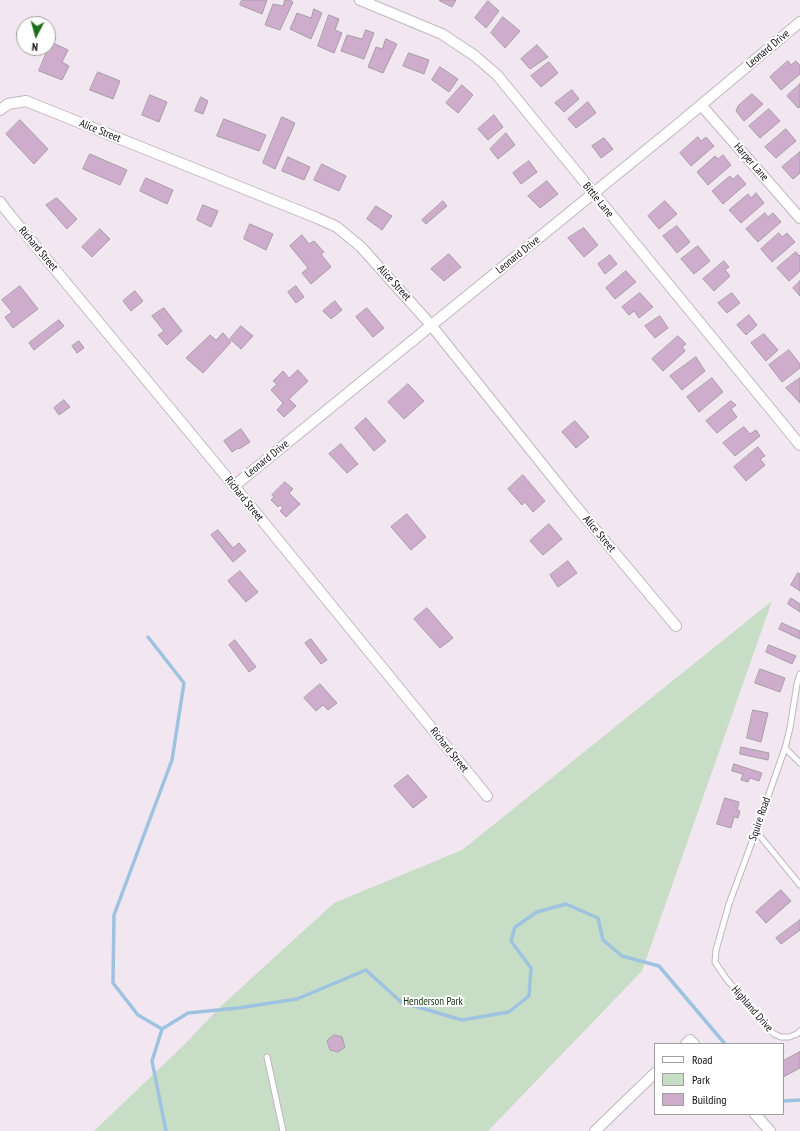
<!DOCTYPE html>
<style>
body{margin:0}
#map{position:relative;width:800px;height:1131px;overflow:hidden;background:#f2e7f1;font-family:"PT Sans Narrow",sans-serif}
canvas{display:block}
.legend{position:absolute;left:654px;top:1043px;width:130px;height:72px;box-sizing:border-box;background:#fff;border:1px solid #9f9e9f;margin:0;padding:5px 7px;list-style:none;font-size:12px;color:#100d10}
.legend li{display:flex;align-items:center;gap:8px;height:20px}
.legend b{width:20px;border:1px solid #9f9e9f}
.north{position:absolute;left:16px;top:16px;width:40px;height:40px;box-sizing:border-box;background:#fff;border:1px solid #9f9e9f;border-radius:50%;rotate:186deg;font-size:11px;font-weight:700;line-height:16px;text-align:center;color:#100d10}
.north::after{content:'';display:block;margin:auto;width:14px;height:18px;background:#1c6f18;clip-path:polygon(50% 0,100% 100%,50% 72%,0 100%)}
</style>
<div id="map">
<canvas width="800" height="1131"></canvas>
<ul class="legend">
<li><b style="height:5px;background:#fff"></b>Road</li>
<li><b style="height:11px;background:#c8ddc5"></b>Park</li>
<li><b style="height:11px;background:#ceadcc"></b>Building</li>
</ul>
<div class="north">N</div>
</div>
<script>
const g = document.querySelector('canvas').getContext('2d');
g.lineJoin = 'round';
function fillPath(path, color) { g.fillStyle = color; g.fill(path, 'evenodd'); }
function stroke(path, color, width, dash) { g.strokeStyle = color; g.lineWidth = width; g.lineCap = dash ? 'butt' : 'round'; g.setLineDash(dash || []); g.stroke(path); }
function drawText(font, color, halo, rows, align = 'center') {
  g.font = font + ' "PT Sans Narrow",sans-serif'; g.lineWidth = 4; g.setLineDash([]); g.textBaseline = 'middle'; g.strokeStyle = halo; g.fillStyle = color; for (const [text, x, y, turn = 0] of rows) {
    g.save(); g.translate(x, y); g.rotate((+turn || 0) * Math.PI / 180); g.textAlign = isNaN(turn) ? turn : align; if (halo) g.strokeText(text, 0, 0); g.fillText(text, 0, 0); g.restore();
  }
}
const green = new Path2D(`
 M 772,601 L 642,971 L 488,1131 L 94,1131 L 184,1045 L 220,1007 L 334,903 L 462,850 Z`);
const stream = new Path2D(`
 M 148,637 L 184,683 L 172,760 L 114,915 L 113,983 L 138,1015 L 162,1029
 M 783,1101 L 800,1100
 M 166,1131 L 152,1061 L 162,1029 L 188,1013 L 238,1008 L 297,999 L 366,970 L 401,1002 L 462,1020 L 509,1012 L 529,996 L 531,968 L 511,941 L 515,927 L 537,912 L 566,904 L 598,918 L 603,940 L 622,956 L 659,966 L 725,1044`);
const building = new Path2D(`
 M 242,0 L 267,0 L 262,14 L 240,5 Z
 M 285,0 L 290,0 L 293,2 L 280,30 L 265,25 L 273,4 L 283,6 Z
 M 440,0 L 456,0 L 452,7 L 440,1 Z
 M 488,1 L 499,11 L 486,28 L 475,18 Z
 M 314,9 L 322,13 L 311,39 L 290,29 L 297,13 L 311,18 Z
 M 329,15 L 339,19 L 335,30 L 342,33 L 334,53 L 318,46 Z
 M 503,17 L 520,31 L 505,48 L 491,33 Z
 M 366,30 L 374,33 L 364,59 L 341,51 L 347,35 L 362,39 Z
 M 386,39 L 397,44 L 383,73 L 368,67 L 376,47 L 382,49 Z
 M 51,42 L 68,50 L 62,62 L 69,66 L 62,80 L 39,71 Z
 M 537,45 L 548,57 L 530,69 L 521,59 Z
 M 409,53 L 429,60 L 424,74 L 403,66 Z
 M 788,61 L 791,65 L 796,61 L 800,65 L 800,74 L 781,90 L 770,77 Z
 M 549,62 L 558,73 L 541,87 L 531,76 Z
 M 440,67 L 458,79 L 449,92 L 432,80 Z
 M 98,72 L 120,81 L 113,99 L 90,90 Z
 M 800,84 L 800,107 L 798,108 L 787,96 Z
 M 462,85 L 473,95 L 458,113 L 446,103 Z
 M 572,90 L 579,99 L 564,112 L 555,103 Z
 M 752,94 L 763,104 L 744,121 L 736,111 L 738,106 Z
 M 150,95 L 167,102 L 159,122 L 142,115 Z
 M 201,97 L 208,101 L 203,114 L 195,111 Z
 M 588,102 L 596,113 L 576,128 L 568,119 Z
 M 769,109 L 780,121 L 760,138 L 749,126 Z
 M 494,115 L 503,127 L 488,140 L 478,129 Z
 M 282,117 L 295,123 L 275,169 L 263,163 Z
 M 224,119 L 266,135 L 259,151 L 217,136 Z
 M 20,120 L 48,149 L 34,164 L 6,134 Z
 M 786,129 L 796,141 L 776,158 L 765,147 Z
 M 506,133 L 515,145 L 498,159 L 490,149 Z
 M 698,137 L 701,141 L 706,137 L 714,146 L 691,166 L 680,153 Z
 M 604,138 L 613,149 L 601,158 L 592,146 Z
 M 800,152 L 800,173 L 793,179 L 782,167 Z
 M 90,154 L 127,170 L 120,185 L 83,169 Z
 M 723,155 L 731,165 L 708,185 L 697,172 L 715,156 L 718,159 Z
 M 288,157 L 310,167 L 304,180 L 282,171 Z
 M 529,161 L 537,172 L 521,184 L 513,173 Z
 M 322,164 L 346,176 L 339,191 L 314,180 Z
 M 738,175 L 746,184 L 723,204 L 712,191 L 730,176 L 733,179 Z
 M 146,178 L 173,190 L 167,204 L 140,191 Z
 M 547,181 L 558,194 L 540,208 L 528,196 Z
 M 756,193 L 764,203 L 741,223 L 729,210 L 748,194 L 751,198 Z
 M 57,198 L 77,219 L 67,229 L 46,205 Z
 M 443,201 L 447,206 L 426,224 L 422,220 Z
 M 665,201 L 677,214 L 659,229 L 648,216 Z
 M 203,205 L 218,211 L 211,227 L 197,220 Z
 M 376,206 L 392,216 L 382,230 L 367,219 Z
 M 765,213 L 768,217 L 773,213 L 781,222 L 758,242 L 746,229 Z
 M 250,224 L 273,234 L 266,250 L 244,239 Z
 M 677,226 L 690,242 L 677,253 L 663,236 Z
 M 584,228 L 598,245 L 584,257 L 568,238 Z
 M 100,229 L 110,239 L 92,257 L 82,247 Z
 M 779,233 L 782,237 L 787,233 L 795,242 L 772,262 L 761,249 Z
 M 302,235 L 309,244 L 314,241 L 324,252 L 321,254 L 331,267 L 311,284 L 302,273 L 308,268 L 290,246 Z
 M 698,246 L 710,261 L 694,274 L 681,259 Z
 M 796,252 L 799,256 L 800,255 L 800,271 L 789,281 L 777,268 Z
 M 449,254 L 461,267 L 444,281 L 431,269 Z
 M 610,255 L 617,264 L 605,274 L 598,264 Z
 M 724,261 L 729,267 L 725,270 L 730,276 L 714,291 L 703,279 Z
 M 626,271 L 636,282 L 615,299 L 606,288 Z
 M 800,281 L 800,296 L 793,288 Z
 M 20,286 L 38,309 L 13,328 L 5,317 L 12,312 L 2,300 Z
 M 296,286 L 304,297 L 296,303 L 288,292 Z
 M 135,291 L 143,301 L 131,311 L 123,301 Z
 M 640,293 L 653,307 L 639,318 L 634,311 L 629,315 L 622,307 Z
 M 732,293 L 740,303 L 727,313 L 718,303 Z
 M 335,301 L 342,310 L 331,319 L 323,311 Z
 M 164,308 L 182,331 L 167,345 L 158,335 L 164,331 L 152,316 Z
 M 367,308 L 384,328 L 373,337 L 356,317 Z
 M 749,315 L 757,325 L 746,335 L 737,325 Z
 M 660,316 L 668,328 L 655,338 L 645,326 Z
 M 59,320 L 64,326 L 34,350 L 29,343 Z
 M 241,326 L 253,336 L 241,349 L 230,339 Z
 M 223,333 L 231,342 L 203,373 L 186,358 L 210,335 L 216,340 Z
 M 764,334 L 778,350 L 766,361 L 751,343 Z
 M 678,336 L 686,344 L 682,347 L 685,351 L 663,371 L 652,359 Z
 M 79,341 L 84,348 L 77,353 L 72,346 Z
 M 789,350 L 800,364 L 800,368 L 782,382 L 769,365 Z
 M 696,357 L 705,371 L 682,390 L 670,376 Z
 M 298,370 L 308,381 L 289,399 L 296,406 L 284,417 L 277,410 L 283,403 L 271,390 L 277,384 L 273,381 L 283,371 L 289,378 Z
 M 712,378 L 723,392 L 699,412 L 687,397 Z
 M 800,378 L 800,403 L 786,388 Z
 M 408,384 L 424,401 L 404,419 L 388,402 Z
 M 64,400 L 70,407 L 59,415 L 54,408 Z
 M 731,401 L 736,405 L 731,409 L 737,417 L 717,433 L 706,421 Z
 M 366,418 L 386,441 L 374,451 L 355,428 Z
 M 575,421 L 589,437 L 576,448 L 562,432 Z
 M 744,427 L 750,434 L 756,430 L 760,436 L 735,456 L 723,443 Z
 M 241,429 L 250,442 L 239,449 L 238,448 L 232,452 L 224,441 Z
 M 341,444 L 358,464 L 347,473 L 329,454 Z
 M 758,447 L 765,456 L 760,459 L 765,465 L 746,481 L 734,467 Z
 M 523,475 L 545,501 L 533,512 L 525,502 L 522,505 L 508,489 Z
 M 285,482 L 293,489 L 289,493 L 300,504 L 286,517 L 280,511 L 283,508 L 280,505 L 278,507 L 271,500 L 274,497 L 272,495 Z
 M 407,514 L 426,537 L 411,550 L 391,527 Z
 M 549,524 L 562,539 L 543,555 L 530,541 Z
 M 218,530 L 233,548 L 239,543 L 246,551 L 233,562 L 211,535 Z
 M 568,561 L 577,573 L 558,587 L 550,575 Z
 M 240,571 L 258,592 L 246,602 L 228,581 Z
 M 798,573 L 800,574 L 800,591 L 791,585 Z
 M 791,598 L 800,604 L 800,612 L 788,604 Z
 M 427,608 L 453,638 L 440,648 L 414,619 Z
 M 782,623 L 800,631 L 800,639 L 779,629 Z
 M 311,639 L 327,660 L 321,664 L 305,643 Z
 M 235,640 L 256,667 L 249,672 L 229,645 Z
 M 769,645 L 796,656 L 792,664 L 766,652 Z
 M 760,669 L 785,678 L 780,692 L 755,683 Z
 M 320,684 L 337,703 L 328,710 L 323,705 L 316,711 L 304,698 Z
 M 753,710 L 768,713 L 761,742 L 747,738 Z
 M 741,747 L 769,753 L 768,760 L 740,754 Z
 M 734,764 L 762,773 L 759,781 L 750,778 L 748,782 L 741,780 L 743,774 L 732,771 Z
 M 408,775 L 427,797 L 413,808 L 394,786 Z
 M 725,798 L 739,802 L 737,810 L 740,811 L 738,818 L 734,817 L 731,828 L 717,824 Z
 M 781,890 L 791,901 L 766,923 L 756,912 Z
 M 800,920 L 800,930 L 781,944 L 776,938 Z
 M 334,1035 L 342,1037 L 345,1047 L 338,1052 L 330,1050 L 327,1041 Z
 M 800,1052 L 800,1068 L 783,1077 L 783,1061 Z`);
const lane = new Path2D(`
 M 800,674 L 797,684 L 790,728 L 785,748 L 756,831 L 729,904 L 716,950 L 715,962 L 725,977 L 752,1010 L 774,1034 L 781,1037 L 789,1037 L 797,1034 L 800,1031
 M 785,748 L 800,763
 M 756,831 L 800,885
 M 267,1057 L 283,1131`);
const street = new Path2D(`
 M 360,0 L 442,34 L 475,56 L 497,75 L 800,445
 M 701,105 L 800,218
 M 0,110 L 8,104 L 26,101 L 317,218 L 337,227 L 361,247 L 431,325 L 574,504 L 676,626
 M 0,202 L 10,215 L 234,486 L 487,796
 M 234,486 L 676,126 L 800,22
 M 686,1044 L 690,1040 L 694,1044
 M 755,1114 L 770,1131
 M 595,1131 L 655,1073`);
const streetNames = [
 ["Leonard Drive",768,49,-40],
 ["Alice Street",100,131,22],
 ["Harper Lane",751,162,49],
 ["Bittle Lane",598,200,51],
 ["Richard Street",38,249,50],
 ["Leonard Drive",518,255,-39],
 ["Alice Street",394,283,48],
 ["Leonard Drive",267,459,-39],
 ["Richard Street",244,499,51],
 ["Alice Street",599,534,50],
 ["Richard Street",449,750,51],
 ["Squire Road",760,819,-71],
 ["Highland Drive",752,1009,49]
];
const parkNames = [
 ["Henderson Park",433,1002]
];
fillPath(green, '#c8ddc5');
stroke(stream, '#9ec3e0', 3.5);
fillPath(building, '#ceadcc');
stroke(building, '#a79da7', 1);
stroke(lane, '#c0b6c0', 7);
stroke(street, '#c0b6c0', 12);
stroke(lane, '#fff', 5);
stroke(street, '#fff', 10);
drawText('11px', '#100d10', '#fff', streetNames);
drawText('11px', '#0a3505', '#fff', parkNames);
</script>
